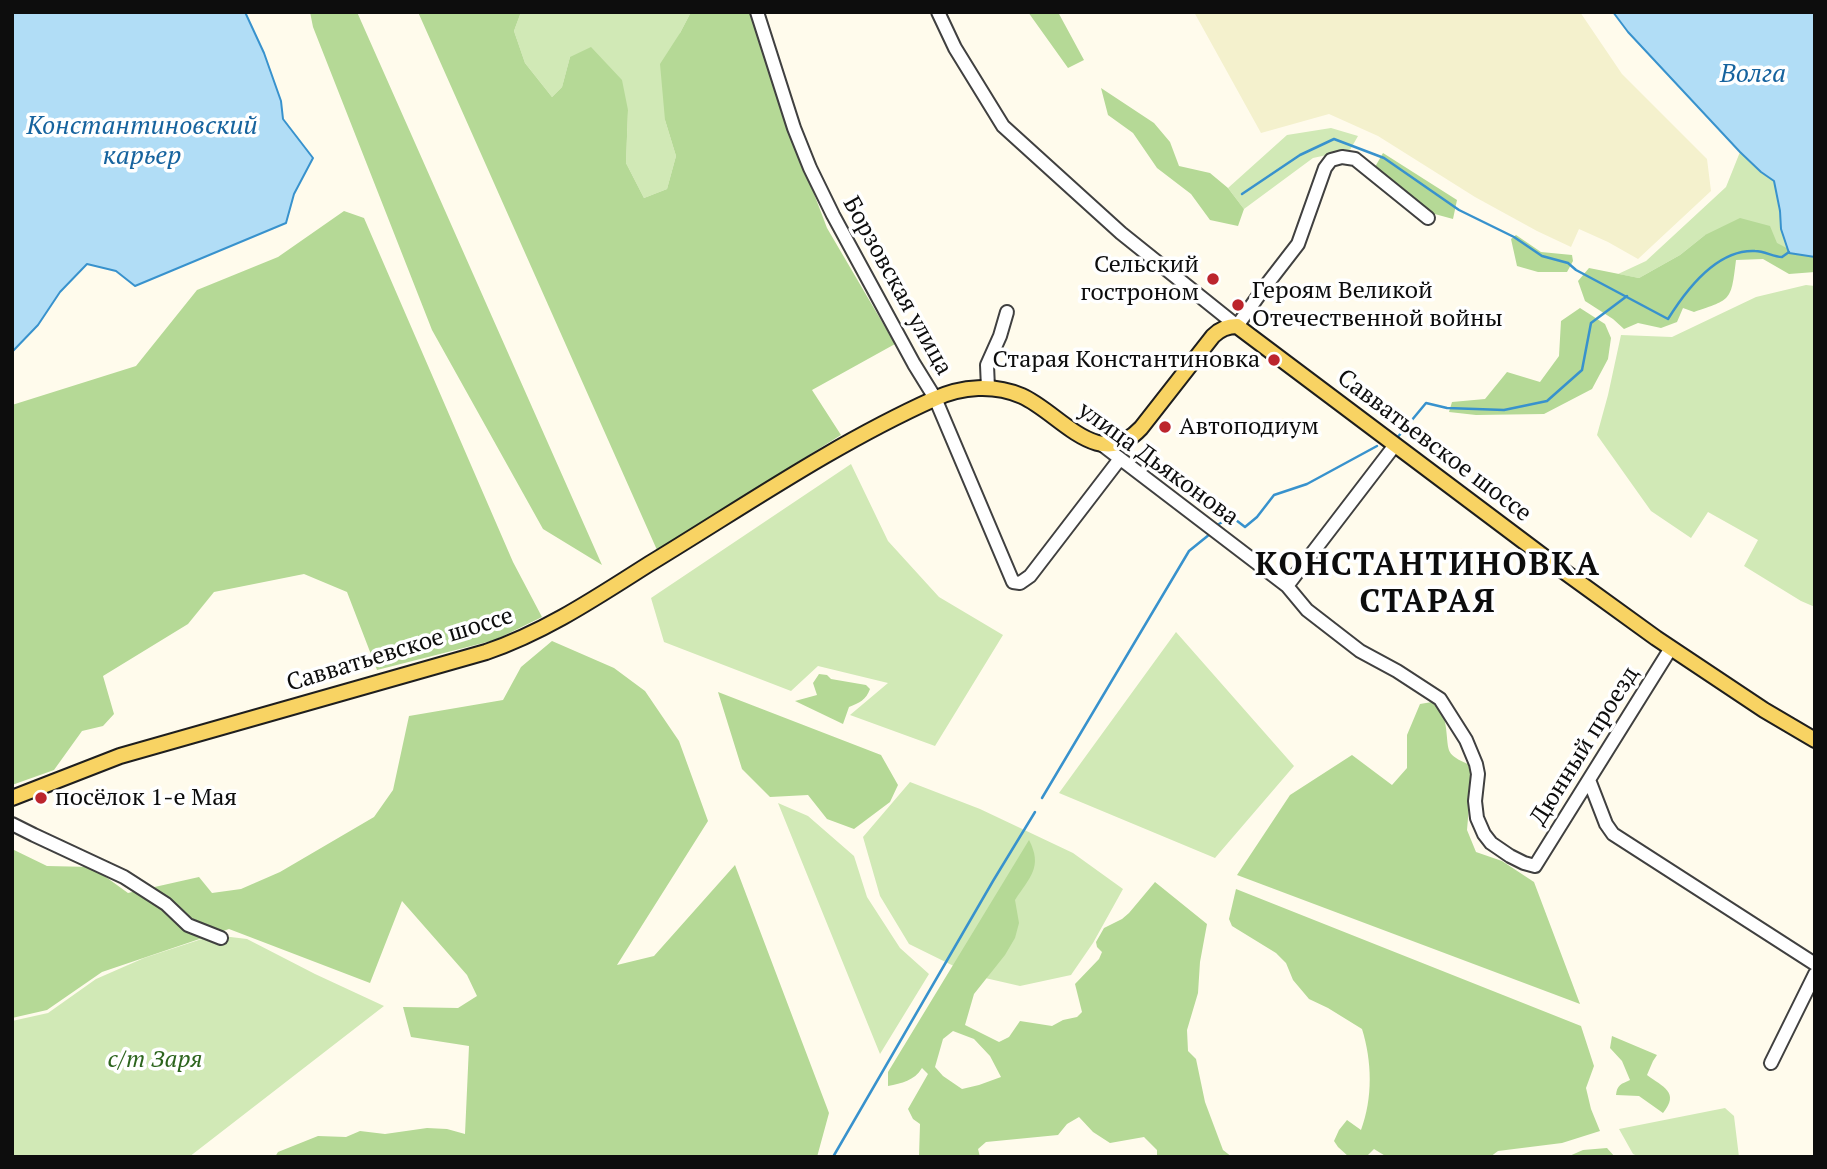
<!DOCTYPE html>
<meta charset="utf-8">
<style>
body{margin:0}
#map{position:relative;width:1827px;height:1169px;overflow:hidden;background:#fffbec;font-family:"PT Serif",serif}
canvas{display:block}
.frame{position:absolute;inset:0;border:14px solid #0d0d0d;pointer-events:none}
</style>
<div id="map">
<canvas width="1827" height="1169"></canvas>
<div class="frame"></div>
</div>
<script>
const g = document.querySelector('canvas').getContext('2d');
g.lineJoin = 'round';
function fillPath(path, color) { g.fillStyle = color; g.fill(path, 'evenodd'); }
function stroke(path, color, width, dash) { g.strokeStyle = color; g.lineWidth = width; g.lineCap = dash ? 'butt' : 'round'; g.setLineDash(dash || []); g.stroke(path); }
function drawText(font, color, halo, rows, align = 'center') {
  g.font = font + ' "PT Serif",serif'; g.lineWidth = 7; g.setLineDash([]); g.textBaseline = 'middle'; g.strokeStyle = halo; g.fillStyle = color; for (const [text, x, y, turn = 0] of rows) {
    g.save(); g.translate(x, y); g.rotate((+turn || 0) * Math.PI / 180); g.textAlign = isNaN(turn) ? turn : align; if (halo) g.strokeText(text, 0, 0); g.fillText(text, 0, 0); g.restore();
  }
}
const farmland = new Path2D(`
 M 1194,12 L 1580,12 L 1622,74 L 1707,159 L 1711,191 L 1638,259 L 1608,242 L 1579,229 L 1571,247 L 1537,231 L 1475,197 L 1378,136 L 1329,114 L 1261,133 Z`);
const green = new Path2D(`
 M 521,12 L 691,12 L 680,33 L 665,120 L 676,156 L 667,189 L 644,198 L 626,163 L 628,110 L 570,57 L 562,87 L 552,97 L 525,63 L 514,31 Z
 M 1331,128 L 1358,136 L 1350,150 L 1313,158 L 1244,209 L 1228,188 L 1287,135 Z
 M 1740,152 L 1761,172 L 1774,181 C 1779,204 1780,226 1787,248 L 1777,244 L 1705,235 L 1680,255 L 1639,278 L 1618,274 L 1646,261 L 1726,187 Z
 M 1806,285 L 1815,286 L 1815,607 L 1801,601 L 1744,566 L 1758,540 L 1708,512 L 1691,538 L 1651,511 L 1597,435 L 1608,395 L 1621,335 L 1672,337 L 1756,297 Z
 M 851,464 L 888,541 L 939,597 L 1003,635 L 935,746 L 850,715 L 888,683 L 818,666 L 791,691 L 664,642 L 651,598 Z
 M 1176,632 L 1294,766 L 1215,858 L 1059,793 Z
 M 910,782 L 980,809 L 1073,853 L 1123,889 L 1093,943 L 1071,975 L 1020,986 L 972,975 L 909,944 L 880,896 L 863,837 Z
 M 778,803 L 808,816 L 854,856 L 867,897 L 900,948 L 929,974 L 880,1054 Z
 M 214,935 L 247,939 L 315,974 L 384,1006 L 189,1157 L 12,1157 L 12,1021 L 48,1013 L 96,979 L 144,958 Z
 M 1725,1108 L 1734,1116 L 1739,1157 L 1640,1157 L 1633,1154 L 1619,1129 Z`);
const forest = new Path2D(`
 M 310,12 L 357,12 L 602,565 L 543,529 L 432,330 L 313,27 Z
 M 418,12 L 521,12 L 514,31 L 525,63 L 552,97 L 562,87 L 570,57 L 591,47 L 622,80 L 628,110 L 626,163 L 644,198 L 667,189 L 676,156 L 665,120 L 660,64 L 680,33 L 691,12 L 751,12 L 764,43 L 788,87 L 791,133 L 827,228 L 895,344 L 812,390 L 841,435 L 657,550 Z
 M 1028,12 L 1058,12 L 1084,60 L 1068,68 Z
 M 1101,88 L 1154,123 L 1170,142 L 1179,166 L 1210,173 L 1228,188 L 1244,209 L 1238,226 L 1210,220 L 1191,194 L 1157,168 L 1133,133 L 1108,115 Z
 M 1383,153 L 1457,200 L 1453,219 L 1420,210 L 1375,167 Z
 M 344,211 L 364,218 L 513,562 L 542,617 L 495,640 L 377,670 L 347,592 L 304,574 L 214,592 L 188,624 L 103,676 L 114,714 L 103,726 L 82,731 L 54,770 L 12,785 L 12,405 L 136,366 L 197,290 L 278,257 Z
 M 1740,218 L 1770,226 L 1777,243 L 1787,248 L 1789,253 L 1815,257 L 1815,272 L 1789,274 L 1763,259 L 1736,260 C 1731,301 1732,299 1694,312 L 1683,308 L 1677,322 L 1661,328 L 1638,323 L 1624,329 L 1613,319 L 1585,301 L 1578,281 L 1589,268 L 1639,278 L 1680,255 L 1705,235 Z
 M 1516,235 L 1541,252 L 1572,255 L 1573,261 L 1567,272 L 1538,272 L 1517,266 L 1511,239 Z
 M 1580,308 L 1605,324 L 1611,338 L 1608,359 L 1592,389 L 1544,414 L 1476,415 L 1449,412 L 1452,402 L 1485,399 L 1507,372 L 1540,382 L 1559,356 L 1561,321 Z
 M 552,641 L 614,668 L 645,691 L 679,741 L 708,821 L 617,965 L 654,956 L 735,865 L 829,1113 L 817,1157 L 275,1157 L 278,1152 L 318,1136 L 346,1137 L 360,1131 L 385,1134 L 427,1128 L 447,1129 L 465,1134 L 469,1046 L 411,1037 L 403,1007 L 458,1008 L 477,996 L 467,975 L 402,901 L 370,983 L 229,929 L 102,972 L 47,1010 L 12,1018 L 12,849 L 47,866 L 92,867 L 128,893 L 199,877 L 212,893 L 241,889 L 280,872 L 374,817 L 393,790 L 409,716 L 503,700 L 521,667 Z
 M 819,674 L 827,675 L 831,679 L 866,685 L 870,689 C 866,700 859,703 849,707 L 843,724 L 795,701 L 817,695 L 813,683 Z
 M 718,692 L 881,755 L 898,785 L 890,802 L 854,829 L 827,819 L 808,795 L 770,797 L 742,769 Z
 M 1438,701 C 1441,709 1445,719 1446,728 C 1449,753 1445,754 1470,765 L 1471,783 L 1467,830 L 1476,852 L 1502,861 L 1534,882 L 1580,1004 L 1237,875 L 1290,795 L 1352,755 L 1392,785 L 1407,768 L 1407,735 L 1420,704 Z
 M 1029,840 C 1043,867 1030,877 1015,900 L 1019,923 L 1015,938 L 1005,955 L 974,994 L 965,1025 L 999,1042 L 1009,1037 L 1020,1021 L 1052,1026 L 1063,1020 L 1077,1017 L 1082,1012 L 1075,984 L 1099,959 L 1102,952 L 1097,947 L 1096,942 L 1104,928 L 1122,919 L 1129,913 L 1155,882 L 1207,924 L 1200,962 L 1198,993 L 1187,1030 L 1188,1051 L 1196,1059 L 1205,1102 L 1223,1150 L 1232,1157 L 1157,1157 L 1157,1150 L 1144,1137 L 1110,1143 L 1093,1132 L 1079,1117 L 1067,1124 L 1058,1135 L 986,1142 L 978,1149 L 980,1157 L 919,1157 L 920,1124 L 913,1119 L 908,1109 L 928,1074 L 922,1068 C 914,1081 902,1083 888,1086 L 888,1072 ZM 953,1031 L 974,1039 L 990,1056 L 1001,1077 L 979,1085 L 962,1089 L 943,1076 L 935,1067 L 943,1039 Z
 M 1236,889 L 1581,1026 L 1594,1066 L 1586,1088 L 1591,1109 L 1600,1131 L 1562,1143 L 1498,1151 L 1490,1157 L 1387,1157 L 1374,1149 L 1366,1157 L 1349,1157 L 1338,1147 L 1334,1141 L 1339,1130 L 1347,1120 L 1361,1130 C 1373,1098 1372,1061 1362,1029 L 1328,1008 L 1309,999 L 1293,980 L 1286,963 L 1276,953 L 1232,926 L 1229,919 Z
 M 1612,1036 L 1657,1055 L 1653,1061 L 1647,1075 C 1663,1087 1680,1092 1663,1113 L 1639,1096 L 1616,1095 C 1617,1085 1621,1084 1630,1080 L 1622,1061 L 1610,1048 Z
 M 1607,1148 L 1615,1157 L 1567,1157 L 1583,1150 Z`);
const water = new Path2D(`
 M 12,12 L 245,12 L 264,53 L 281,101 L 283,119 L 313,158 L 294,194 L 286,223 L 135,286 L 116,271 L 87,264 L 60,292 L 38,325 L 12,352 Z
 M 1613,12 L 1815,12 L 1815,257 L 1789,253 L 1781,229 L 1780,211 L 1774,181 L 1761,172 L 1740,152 L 1628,32 Z`);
const stream = new Path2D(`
 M 1242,194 L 1300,155 L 1334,139 L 1384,158 L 1459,210 L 1514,237 L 1542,256 L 1568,263 L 1576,270 L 1668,319 C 1686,290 1717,249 1755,251 C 1765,251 1773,257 1782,257 L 1789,252
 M 1397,438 L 1426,403 L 1447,408 L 1504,410 L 1547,401 L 1582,370 L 1591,323 L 1627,296
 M 1217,525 L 1232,517 L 1245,527 L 1257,517 L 1274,495 L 1307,484 L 1377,446
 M 1042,798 L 1189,551 L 1210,534
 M 833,1157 L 993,881 L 1035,812`);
const minor = new Path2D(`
 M 757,12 L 794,128 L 810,168 L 833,215 L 914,364 L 935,398 L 1013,582 L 1020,583 L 1030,576 L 1119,460
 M 938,12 L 955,48 L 1003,126 L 1121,233 L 1237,326 L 1264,288 L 1298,244 L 1325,168 L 1331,160 L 1342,157 L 1355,159 L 1428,218
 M 988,388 L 987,365 L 1000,336 L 1007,312
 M 1101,444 L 1287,586 L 1307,610 L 1360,651 L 1397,671 L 1440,699 L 1466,740 L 1476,764 L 1478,774 L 1475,801 L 1477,818 L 1484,834 L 1491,843 L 1510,856 L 1524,863 L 1535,866 L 1671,648
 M 1287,586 L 1395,445
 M 1589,780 L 1606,824 L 1613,834 L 1815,964
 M 12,824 L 34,835 L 124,877 L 166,904 L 188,925 L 221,938
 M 1771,1063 L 1815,974`);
const major = new Path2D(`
 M 12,798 L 120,756 L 486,652 C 545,632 597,597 649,564 C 743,507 834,444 934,399 C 962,386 994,384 1022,396 C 1060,413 1099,473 1141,428 L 1213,336 C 1220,329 1227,326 1237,326 L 1551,562 L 1656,638 L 1764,710 L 1815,740`);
const markers = [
 [1213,279,7,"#bc252d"],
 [1238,305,7,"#bc252d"],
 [1274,360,7,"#bc252d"],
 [1165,427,7,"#bc252d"],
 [41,798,7,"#bc252d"]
];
const poiNames = [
 ["Сельский",1199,265,"right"],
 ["гостроном",1199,293,"right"],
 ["Героям Великой",1252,291],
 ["Отечественной войны",1252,319],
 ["Старая Константиновка",1260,360,"right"],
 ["Автоподиум",1179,427],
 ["посёлок 1-е Мая",55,798]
];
const streetNames = [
 ["Борзовская улица",897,286,61],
 ["Савватьевское шоссе",1434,446,37],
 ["улица Дьяконова",1158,464,36],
 ["Савватьевское шоссе",400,650,-17],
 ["Дюнный проезд",1585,746,-58]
];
const parkNames = [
 ["с/т Заря",155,1060]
];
const waterNames = [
 ["Волга",1753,75],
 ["Константиновский",142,127],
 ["карьер",142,157]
];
const districtNames = [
 ["КОНСТАНТИНОВКА",1428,566],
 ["СТАРАЯ",1428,603]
];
fillPath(farmland, '#f4f1cd');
fillPath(green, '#d1e9b6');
fillPath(forest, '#b5d996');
fillPath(water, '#b1ddf6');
stroke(water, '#3892cd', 2);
stroke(stream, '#3892cd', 2.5);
stroke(minor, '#404040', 16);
stroke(major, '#1e1e1e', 18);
stroke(minor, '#fff', 12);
stroke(major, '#f8d363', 14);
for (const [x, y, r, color] of markers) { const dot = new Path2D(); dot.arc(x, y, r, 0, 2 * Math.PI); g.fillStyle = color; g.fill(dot); stroke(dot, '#fff', 2.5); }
drawText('24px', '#0d0d0d', '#fff', poiNames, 'left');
drawText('24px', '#0d0d0d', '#fff', streetNames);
drawText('italic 24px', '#2c641d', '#fff', parkNames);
drawText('italic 26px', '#16639e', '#fff', waterNames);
g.letterSpacing = '2px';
drawText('bold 32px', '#0d0d0d', '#fff', districtNames);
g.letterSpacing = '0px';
</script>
